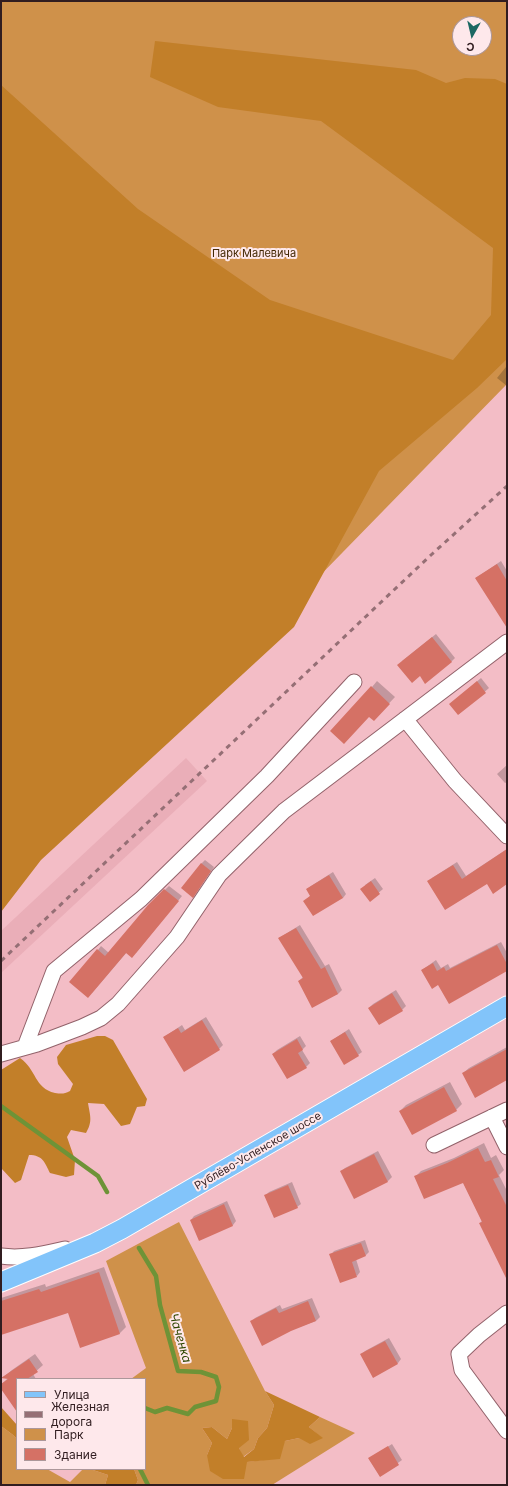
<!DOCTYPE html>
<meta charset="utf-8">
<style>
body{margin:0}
#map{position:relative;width:508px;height:1486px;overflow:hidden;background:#f3bdc6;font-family:Inter,sans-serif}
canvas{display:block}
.frame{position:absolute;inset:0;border:2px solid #311d20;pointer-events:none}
.legend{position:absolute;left:16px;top:1378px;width:130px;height:92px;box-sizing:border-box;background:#fee8eb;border:1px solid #ac979a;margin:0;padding:5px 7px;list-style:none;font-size:12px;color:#311d20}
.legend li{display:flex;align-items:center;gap:8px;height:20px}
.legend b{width:20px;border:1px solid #ac979a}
.north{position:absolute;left:452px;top:16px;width:40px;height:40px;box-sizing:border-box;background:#fee8eb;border:1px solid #ac979a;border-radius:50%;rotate:188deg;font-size:11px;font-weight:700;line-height:16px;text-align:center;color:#311d20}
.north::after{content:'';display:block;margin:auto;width:14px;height:18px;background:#1d6863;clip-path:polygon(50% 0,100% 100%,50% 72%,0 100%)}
</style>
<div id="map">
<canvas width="508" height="1486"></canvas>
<div class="frame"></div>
<ul class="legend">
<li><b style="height:5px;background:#82c4fa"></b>Улица</li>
<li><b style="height:5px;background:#956f75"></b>Железная дорога</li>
<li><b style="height:11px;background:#cf914a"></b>Парк</li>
<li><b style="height:11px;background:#d57165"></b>Здание</li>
</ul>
<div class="north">С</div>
</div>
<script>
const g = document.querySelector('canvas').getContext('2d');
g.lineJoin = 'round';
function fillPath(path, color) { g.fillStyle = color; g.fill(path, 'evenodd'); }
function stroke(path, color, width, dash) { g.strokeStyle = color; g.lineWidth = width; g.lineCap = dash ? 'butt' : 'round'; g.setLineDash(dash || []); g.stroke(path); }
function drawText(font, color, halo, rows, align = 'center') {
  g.font = font + ' Inter,sans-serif'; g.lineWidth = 4; g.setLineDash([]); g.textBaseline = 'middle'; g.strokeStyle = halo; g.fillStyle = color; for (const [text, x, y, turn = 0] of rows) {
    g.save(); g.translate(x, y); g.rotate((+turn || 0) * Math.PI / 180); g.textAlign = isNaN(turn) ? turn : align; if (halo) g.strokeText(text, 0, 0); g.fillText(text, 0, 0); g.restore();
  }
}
const built = new Path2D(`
 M 186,758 L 207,781 L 1,973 L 1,931 Z`);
const green = new Path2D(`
 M 1,1 L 507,1 L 507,384 L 219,679 L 1,893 ZM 460,24 L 484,24 L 484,48 L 460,48 Z
 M 179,1222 L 265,1391 L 274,1405 L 267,1428 L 258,1438 L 254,1449 L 243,1457 L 239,1448 L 232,1428 L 227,1439 L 212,1427 L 202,1428 L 212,1443 L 207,1455 L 247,1462 L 263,1460 L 285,1441 L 299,1438 L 322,1438 L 309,1427 L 320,1417 L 355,1433 L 272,1485 L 136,1485 L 138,1480 L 134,1469 L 145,1469 L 145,1379 L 131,1379 L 146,1368 L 106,1261 Z
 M 1,1426 L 13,1435 L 17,1439 L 17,1469 L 47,1469 L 70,1482 L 83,1469 L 90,1469 L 108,1475 L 105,1485 L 1,1485 Z`);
const forest = new Path2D(`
 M 155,41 L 416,70 L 446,83 L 465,78 L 495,79 L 507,84 L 507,359 L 477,388 L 379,471 L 294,627 L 41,860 L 1,912 L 1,85 L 138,209 L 270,300 L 453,360 L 491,315 L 493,248 L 321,121 L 218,107 L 150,77 Z
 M 97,1036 L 105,1036 L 113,1040 L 147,1099 L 145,1106 L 137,1107 L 130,1124 L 121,1126 L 104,1104 L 88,1103 C 90,1116 93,1121 86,1133 L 71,1130 L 67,1137 L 75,1160 L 74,1175 L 66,1177 L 50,1173 C 45,1163 43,1155 29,1155 L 21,1180 L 15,1183 L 1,1168 L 1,1070 L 20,1058 C 37,1070 34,1088 55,1093 C 62,1094 64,1094 70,1091 L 73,1084 L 58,1064 L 57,1057 L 66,1045 Z
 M 265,1391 L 320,1417 L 309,1427 L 323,1438 L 310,1444 L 299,1438 L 285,1441 L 280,1459 L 247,1462 L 244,1479 L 223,1479 L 210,1471 L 207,1455 L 212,1443 L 202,1428 L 212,1427 L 227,1439 L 232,1428 L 232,1419 L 248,1421 L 249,1440 L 239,1448 L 244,1457 L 254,1449 L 258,1438 L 267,1428 L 274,1405 Z
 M 1,1407 L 17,1425 L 17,1439 L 13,1435 L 1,1426 Z
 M 90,1469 L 134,1469 L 138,1480 L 136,1485 L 105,1485 L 108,1475 Z`);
const shadow = new Path2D(`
 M 506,367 L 507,367 L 507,386 L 497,378 Z
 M 501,561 L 507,571 L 507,626 L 476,578 Z
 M 436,634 L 455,658 L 451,662 L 420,675 L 402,661 Z
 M 481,678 L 489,688 L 459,714 L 454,701 Z
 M 377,681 L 395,697 L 379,714 L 372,687 Z
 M 507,765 L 507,782 L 505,783 L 497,774 Z
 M 507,849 L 507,883 L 432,878 L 457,862 L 466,876 Z
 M 205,860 L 214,867 L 196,893 L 201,864 Z
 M 333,872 L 346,894 L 343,898 L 305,901 L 311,895 L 307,889 L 311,886 Z
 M 375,878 L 383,889 L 370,900 L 365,885 Z
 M 169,886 L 182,896 L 136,953 L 127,952 L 92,993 L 98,950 L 101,946 L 109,953 L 148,906 Z
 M 300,925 L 325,966 L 329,964 L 342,990 L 338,994 L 312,1006 L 299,981 L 303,977 L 279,938 Z
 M 501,942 L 507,953 L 507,970 L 438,984 L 422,970 L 436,960 L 441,968 L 448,964 L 450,968 Z
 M 396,990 L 406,1006 L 402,1010 L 369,1008 L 373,1004 Z
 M 206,1017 L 223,1045 L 219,1049 L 184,1070 L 164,1037 L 182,1025 L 185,1030 Z
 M 349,1029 L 362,1052 L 358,1055 L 331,1041 Z
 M 300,1036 L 306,1046 L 302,1050 L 310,1063 L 306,1067 L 273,1054 L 277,1050 Z
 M 507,1047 L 507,1079 L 463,1073 L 469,1068 Z
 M 450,1082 L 462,1104 L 456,1110 L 400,1111 L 406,1105 Z
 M 484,1143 L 491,1158 L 496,1155 L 504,1170 L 499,1175 L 507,1191 L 507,1266 L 480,1223 L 482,1221 L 463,1182 L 416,1176 L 421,1171 L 454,1158 Z
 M 378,1151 L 392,1177 L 388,1181 L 355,1197 L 341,1171 L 345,1168 Z
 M 292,1182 L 301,1204 L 297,1207 L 265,1196 L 269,1192 Z
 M 227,1201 L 236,1221 L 233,1225 L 200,1240 L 191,1220 L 194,1216 Z
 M 365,1240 L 369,1252 L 366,1255 L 356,1259 L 360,1272 L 357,1276 L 331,1255 L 334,1251 Z
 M 104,1267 L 126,1327 L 120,1333 L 81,1347 L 69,1312 L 1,1328 L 1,1298 L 45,1284 L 46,1287 Z
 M 312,1298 L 320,1317 L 316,1321 L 291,1330 L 251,1322 L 255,1318 L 280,1305 L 282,1309 Z
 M 389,1338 L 401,1359 L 398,1363 L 374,1376 L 361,1355 L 365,1351 Z
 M 35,1354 L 43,1365 L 33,1374 L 36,1379 L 17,1379 L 17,1410 L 1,1387 L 1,1385 L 8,1378 L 6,1375 L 12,1370 Z
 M 392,1444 L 402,1460 L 380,1476 L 369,1459 Z`);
const stream = new Path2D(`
 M 1,1106 L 98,1176 L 107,1192
 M 139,1248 L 156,1276 L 160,1305 L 178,1371 L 201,1372 L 216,1377 L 219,1387 L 216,1401 L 195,1407 L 188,1414 L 167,1408 L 155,1412 L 145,1408
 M 140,1469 L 148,1485`);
const building = new Path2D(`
 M 497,564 L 507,581 L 507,628 L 475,578 Z
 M 432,637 L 452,662 L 425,684 L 420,676 L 412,683 L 397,665 Z
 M 477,681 L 486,693 L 458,715 L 449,704 Z
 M 371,686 L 390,704 L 374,721 L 369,717 L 344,744 L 330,731 Z
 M 507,849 L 507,884 L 493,894 L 487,884 L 445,910 L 427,881 L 453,865 L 462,879 Z
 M 201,863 L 211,871 L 193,898 L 181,888 Z
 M 329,875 L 343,898 L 313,916 L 303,901 L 310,896 L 306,889 Z
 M 371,881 L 380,894 L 370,902 L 360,889 Z
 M 164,889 L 179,901 L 132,958 L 126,953 L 88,998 L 69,982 L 97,949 L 105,956 L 148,905 Z
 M 296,928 L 321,969 L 325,967 L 338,994 L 312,1008 L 298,981 L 303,978 L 278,938 Z
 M 497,945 L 507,964 L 507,971 L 449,1004 L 438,985 L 432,989 L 421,970 L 433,963 L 437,971 L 444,967 L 446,971 Z
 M 392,993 L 403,1011 L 379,1025 L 368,1008 Z
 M 202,1020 L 220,1050 L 184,1072 L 163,1037 L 178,1028 L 181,1033 Z
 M 345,1032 L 359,1056 L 344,1065 L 330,1041 Z
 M 297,1039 L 303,1050 L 298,1053 L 307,1068 L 287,1079 L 272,1054 Z
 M 507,1049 L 507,1080 L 475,1098 L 462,1073 Z
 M 444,1087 L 457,1111 L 412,1135 L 399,1111 Z
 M 478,1148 L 485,1162 L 491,1160 L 499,1177 L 493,1179 L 507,1207 L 507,1280 L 479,1223 L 482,1222 L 463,1183 L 424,1199 L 414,1176 L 447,1163 Z
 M 374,1154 L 388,1182 L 354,1199 L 340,1171 Z
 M 288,1185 L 298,1208 L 274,1218 L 264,1195 Z
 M 224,1204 L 233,1226 L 199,1241 L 190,1220 Z
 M 361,1243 L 366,1256 L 352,1262 L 357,1277 L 340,1283 L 329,1254 Z
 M 99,1272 L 120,1334 L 80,1348 L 68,1313 L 1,1335 L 1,1301 L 39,1289 L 41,1292 Z
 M 308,1301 L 316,1321 L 291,1331 L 262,1346 L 250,1321 L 276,1308 L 279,1313 Z
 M 385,1341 L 398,1364 L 373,1378 L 360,1354 Z
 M 29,1359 L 38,1372 L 27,1379 L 17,1379 L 17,1412 L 1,1389 L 1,1384 L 8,1379 L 1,1378 Z
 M 388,1446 L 399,1465 L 380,1477 L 368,1458 Z`);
const minor = new Path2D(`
 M 405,719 L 455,781 L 507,836
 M 25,1047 L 54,971 L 141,899 L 267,776 L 354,682
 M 1,1054 L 37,1044 L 82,1027 L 101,1018 L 118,1004 L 177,937 L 219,875 L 284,811 L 507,642
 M 492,1117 L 507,1147
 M 434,1145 L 507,1110
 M 1,1256 C 23,1259 43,1254 65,1249
 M 507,1313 L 479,1335 L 459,1354 L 462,1370 L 507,1431`);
const major = new Path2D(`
 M 1,1282 L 95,1243 L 122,1229 L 507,1006`);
const rail = new Path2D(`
 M 1,961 L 431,555 L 507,486`);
const parkNames = [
 ["Парк Малевича",254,254]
];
const streetNames = [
 ["Рублёво-Успенское шоссе",258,1151,-30]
];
const waterNames = [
 ["Чаченка",180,1338,74]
];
fillPath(built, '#eaaeb8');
fillPath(green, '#cf914a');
fillPath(forest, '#c27f29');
fillPath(shadow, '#0003');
stroke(stream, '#6e9337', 4.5);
fillPath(building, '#d57165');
stroke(minor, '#92626a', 17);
stroke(major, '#fff', 21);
stroke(minor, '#fff', 15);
stroke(major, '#82c4fa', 19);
stroke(rail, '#956f75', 3, [5, 5]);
drawText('11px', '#432804', '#fee8eb', parkNames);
drawText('11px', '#311d20', '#fee8eb', streetNames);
drawText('italic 12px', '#304803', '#fee8eb', waterNames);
</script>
